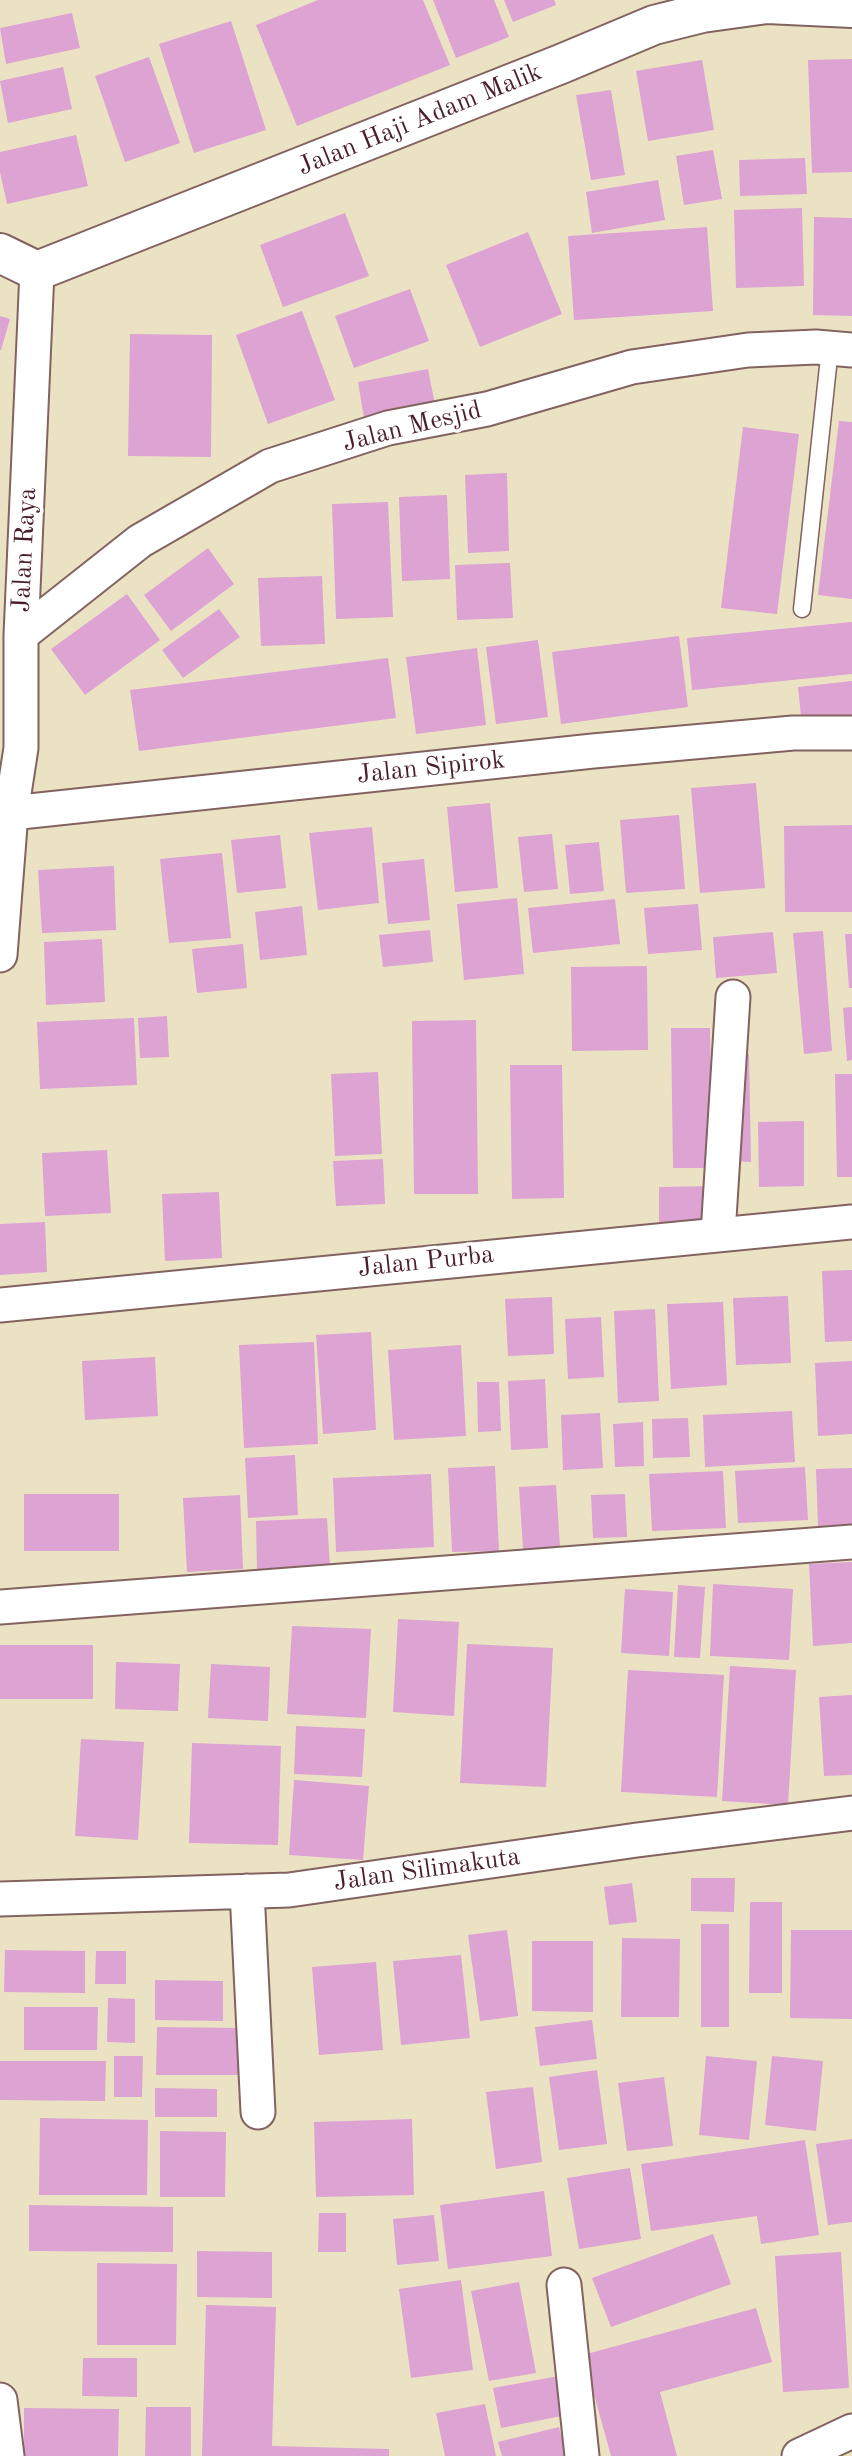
<!DOCTYPE html>
<style>
body{margin:0}
canvas{display:block;background:#ebe2c3}
</style>
<canvas width="852" height="2456"></canvas>
<script>
const g = document.querySelector('canvas').getContext('2d');
g.lineJoin = 'round';
function fillPath(path, color) { g.fillStyle = color; g.fill(path, 'evenodd'); }
function stroke(path, color, width, dash) { g.strokeStyle = color; g.lineWidth = width; g.lineCap = dash ? 'butt' : 'round'; g.setLineDash(dash || []); g.stroke(path); }
function drawText(font, color, halo, rows, align = 'center') {
  g.font = font + ' "Old Standard TT",serif'; g.lineWidth = 7; g.setLineDash([]); g.textBaseline = 'middle'; g.strokeStyle = halo; g.fillStyle = color; for (const [text, x, y, turn = 0] of rows) {
    g.save(); g.translate(x, y); g.rotate((+turn || 0) * Math.PI / 180); g.textAlign = isNaN(turn) ? turn : align; if (halo) g.strokeText(text, 0, 0); g.fillText(text, 0, 0); g.restore();
  }
}
const building = new Path2D(`
 M 318,0 L 423,0 L 450,65 L 297,126 L 256,25 Z
 M 433,0 L 494,0 L 509,37 L 456,58 Z
 M 504,0 L 554,0 L 556,5 L 513,22 Z
 M 72,13 L 80,48 L 6,64 L 0,28 Z
 M 231,21 L 266,130 L 194,153 L 159,44 Z
 M 149,57 L 180,143 L 125,162 L 95,76 Z
 M 852,59 L 852,172 L 812,173 L 808,60 Z
 M 702,60 L 714,130 L 648,141 L 636,71 Z
 M 63,67 L 72,109 L 8,123 L 0,81 Z
 M 611,90 L 625,175 L 591,180 L 576,95 Z
 M 76,135 L 88,186 L 7,204 L 0,172 L 0,152 Z
 M 713,150 L 722,199 L 684,205 L 676,156 Z
 M 805,158 L 807,194 L 740,196 L 739,160 Z
 M 658,180 L 665,220 L 592,233 L 586,192 Z
 M 802,208 L 804,286 L 736,288 L 734,210 Z
 M 345,213 L 369,276 L 283,307 L 260,245 Z
 M 814,217 L 852,218 L 852,316 L 813,315 Z
 M 707,227 L 713,311 L 574,320 L 568,236 Z
 M 528,232 L 562,314 L 480,347 L 446,265 Z
 M 410,289 L 429,341 L 354,368 L 335,316 Z
 M 302,311 L 335,400 L 268,424 L 236,335 Z
 M 0,316 L 10,319 L 1,350 L 0,350 Z
 M 130,334 L 212,335 L 211,457 L 128,456 Z
 M 428,369 L 436,410 L 365,424 L 358,382 Z
 M 839,421 L 852,422 L 852,599 L 818,595 Z
 M 743,427 L 799,434 L 777,614 L 721,608 Z
 M 507,473 L 509,551 L 468,553 L 465,475 Z
 M 447,495 L 450,579 L 402,581 L 399,497 Z
 M 388,502 L 393,617 L 336,619 L 332,504 Z
 M 208,548 L 234,584 L 171,631 L 144,595 Z
 M 510,563 L 513,618 L 457,620 L 455,565 Z
 M 322,576 L 325,644 L 261,646 L 258,578 Z
 M 127,594 L 160,640 L 85,695 L 51,649 Z
 M 219,609 L 240,637 L 183,678 L 162,650 Z
 M 852,622 L 852,674 L 692,690 L 687,638 Z
 M 679,636 L 688,707 L 561,724 L 552,652 Z
 M 538,640 L 548,717 L 496,724 L 486,647 Z
 M 477,648 L 486,725 L 416,734 L 406,657 Z
 M 388,658 L 396,718 L 139,751 L 130,690 Z
 M 852,681 L 852,721 L 802,726 L 798,687 Z
 M 756,783 L 765,888 L 700,893 L 691,788 Z
 M 490,803 L 498,888 L 455,892 L 447,807 Z
 M 679,815 L 685,889 L 626,893 L 620,820 Z
 M 852,825 L 852,912 L 785,912 L 784,826 Z
 M 372,827 L 379,903 L 318,910 L 309,833 Z
 M 552,834 L 558,889 L 524,892 L 518,837 Z
 M 280,835 L 286,888 L 237,893 L 231,840 Z
 M 599,842 L 604,891 L 570,894 L 565,845 Z
 M 222,853 L 231,938 L 169,943 L 160,859 Z
 M 424,859 L 430,920 L 388,924 L 382,863 Z
 M 114,866 L 116,930 L 42,933 L 38,870 Z
 M 517,898 L 524,974 L 464,980 L 457,904 Z
 M 615,899 L 620,944 L 533,953 L 528,908 Z
 M 698,904 L 702,950 L 648,954 L 644,908 Z
 M 302,906 L 307,955 L 260,960 L 255,912 Z
 M 430,930 L 433,962 L 383,967 L 379,935 Z
 M 823,931 L 832,1051 L 804,1054 L 793,933 Z
 M 773,932 L 777,973 L 716,978 L 713,937 Z
 M 845,934 L 852,934 L 852,988 L 849,988 Z
 M 102,939 L 105,1002 L 46,1005 L 44,942 Z
 M 243,944 L 247,988 L 197,993 L 192,949 Z
 M 647,966 L 648,1050 L 572,1051 L 571,967 Z
 M 852,1007 L 852,1060 L 847,1061 L 843,1008 Z
 M 167,1016 L 169,1057 L 140,1058 L 138,1018 Z
 M 134,1018 L 137,1085 L 40,1089 L 37,1022 Z
 M 476,1020 L 478,1194 L 414,1194 L 412,1021 Z
 M 671,1028 L 710,1028 L 712,1168 L 673,1168 Z
 M 749,1054 L 751,1162 L 731,1161 L 737,1056 Z
 M 510,1065 L 562,1065 L 564,1198 L 512,1199 Z
 M 378,1072 L 382,1154 L 335,1156 L 331,1074 Z
 M 835,1074 L 852,1074 L 852,1177 L 837,1177 Z
 M 804,1121 L 804,1186 L 759,1187 L 758,1122 Z
 M 107,1150 L 111,1213 L 45,1216 L 42,1153 Z
 M 383,1159 L 385,1204 L 336,1206 L 333,1161 Z
 M 713,1186 L 714,1225 L 659,1226 L 659,1187 Z
 M 219,1192 L 222,1258 L 165,1261 L 162,1194 Z
 M 45,1222 L 47,1272 L 0,1275 L 0,1224 Z
 M 852,1270 L 852,1341 L 825,1342 L 822,1271 Z
 M 788,1296 L 791,1363 L 736,1365 L 733,1298 Z
 M 552,1297 L 554,1354 L 508,1356 L 505,1299 Z
 M 723,1302 L 727,1385 L 671,1389 L 667,1304 Z
 M 655,1309 L 659,1401 L 618,1403 L 614,1311 Z
 M 601,1317 L 604,1377 L 568,1379 L 565,1319 Z
 M 371,1332 L 376,1430 L 323,1434 L 316,1335 Z
 M 314,1342 L 318,1444 L 244,1448 L 239,1345 Z
 M 461,1345 L 466,1436 L 394,1440 L 388,1350 Z
 M 155,1357 L 158,1416 L 85,1420 L 82,1361 Z
 M 852,1361 L 852,1434 L 818,1436 L 815,1363 Z
 M 545,1379 L 548,1448 L 511,1450 L 508,1381 Z
 M 477,1382 L 499,1382 L 501,1431 L 478,1432 Z
 M 792,1411 L 795,1462 L 705,1467 L 703,1415 Z
 M 600,1413 L 603,1468 L 563,1470 L 561,1415 Z
 M 688,1418 L 690,1457 L 653,1458 L 652,1419 Z
 M 643,1422 L 644,1466 L 615,1467 L 613,1424 Z
 M 295,1455 L 298,1515 L 248,1518 L 245,1458 Z
 M 495,1466 L 499,1551 L 452,1552 L 448,1468 Z
 M 805,1467 L 808,1520 L 738,1523 L 735,1471 Z
 M 852,1468 L 852,1525 L 818,1526 L 816,1469 Z
 M 723,1471 L 726,1528 L 652,1531 L 649,1474 Z
 M 431,1474 L 434,1547 L 336,1552 L 333,1478 Z
 M 556,1485 L 560,1547 L 523,1549 L 519,1487 Z
 M 24,1494 L 119,1494 L 119,1551 L 24,1551 Z
 M 625,1494 L 627,1537 L 593,1538 L 591,1495 Z
 M 240,1495 L 243,1569 L 187,1572 L 183,1498 Z
 M 327,1518 L 330,1567 L 257,1571 L 256,1521 Z
 M 852,1562 L 852,1643 L 813,1646 L 809,1564 Z
 M 713,1584 L 793,1589 L 789,1660 L 710,1656 Z
 M 678,1585 L 705,1587 L 700,1658 L 674,1657 Z
 M 625,1589 L 673,1592 L 669,1656 L 621,1653 Z
 M 398,1619 L 459,1622 L 454,1716 L 393,1712 Z
 M 292,1626 L 371,1629 L 366,1718 L 287,1714 Z
 M 467,1644 L 553,1648 L 546,1787 L 460,1783 Z
 M 0,1645 L 93,1645 L 93,1699 L 0,1699 Z
 M 116,1662 L 180,1664 L 178,1711 L 115,1709 Z
 M 211,1664 L 270,1667 L 268,1721 L 208,1718 Z
 M 730,1666 L 796,1670 L 788,1805 L 722,1801 Z
 M 628,1670 L 724,1675 L 717,1797 L 621,1792 Z
 M 852,1695 L 852,1775 L 824,1776 L 819,1697 Z
 M 296,1726 L 365,1729 L 362,1777 L 294,1774 Z
 M 81,1739 L 144,1742 L 138,1840 L 75,1836 Z
 M 192,1743 L 281,1746 L 278,1845 L 189,1843 Z
 M 294,1780 L 369,1786 L 363,1860 L 289,1855 Z
 M 691,1878 L 735,1878 L 734,1912 L 691,1911 Z
 M 632,1883 L 637,1922 L 609,1925 L 604,1887 Z
 M 750,1902 L 782,1902 L 782,1993 L 749,1993 Z
 M 701,1924 L 729,1924 L 729,2027 L 701,2027 Z
 M 507,1930 L 518,2016 L 480,2021 L 468,1935 Z
 M 791,1930 L 852,1930 L 852,2019 L 790,2018 Z
 M 622,1938 L 680,1939 L 679,2017 L 621,2017 Z
 M 532,1941 L 593,1941 L 593,2012 L 532,2011 Z
 M 5,1950 L 85,1951 L 85,1993 L 4,1992 Z
 M 96,1951 L 126,1951 L 126,1984 L 95,1984 Z
 M 461,1955 L 470,2038 L 401,2045 L 393,1961 Z
 M 376,1962 L 383,2050 L 319,2055 L 312,1967 Z
 M 155,1980 L 223,1981 L 223,2021 L 155,2020 Z
 M 108,1998 L 135,1999 L 135,2043 L 107,2042 Z
 M 24,2007 L 98,2007 L 97,2050 L 24,2050 Z
 M 592,2020 L 597,2059 L 540,2066 L 535,2027 Z
 M 157,2027 L 242,2028 L 241,2075 L 156,2075 Z
 M 114,2056 L 143,2056 L 142,2097 L 114,2097 Z
 M 706,2056 L 757,2061 L 749,2140 L 699,2135 Z
 M 772,2056 L 823,2061 L 816,2131 L 765,2125 Z
 M 0,2061 L 106,2061 L 105,2101 L 0,2100 Z
 M 597,2070 L 607,2144 L 559,2150 L 549,2077 Z
 M 664,2077 L 673,2146 L 627,2151 L 618,2083 Z
 M 533,2087 L 542,2162 L 496,2169 L 486,2092 Z
 M 155,2088 L 217,2089 L 217,2117 L 155,2117 Z
 M 40,2118 L 148,2120 L 147,2195 L 39,2195 Z
 M 412,2119 L 414,2195 L 316,2197 L 314,2122 Z
 M 160,2131 L 226,2132 L 225,2197 L 160,2197 Z
 M 852,2139 L 852,2222 L 828,2225 L 816,2144 Z
 M 805,2140 L 819,2235 L 761,2244 L 757,2216 L 651,2231 L 641,2164 Z
 M 630,2168 L 641,2239 L 579,2249 L 567,2178 Z
 M 544,2191 L 552,2256 L 448,2269 L 440,2205 Z
 M 29,2205 L 173,2207 L 173,2252 L 29,2251 Z
 M 319,2213 L 346,2213 L 346,2252 L 318,2252 Z
 M 434,2215 L 439,2261 L 397,2265 L 393,2219 Z
 M 713,2234 L 731,2284 L 611,2327 L 592,2278 Z
 M 197,2251 L 272,2252 L 272,2298 L 197,2297 Z
 M 841,2252 L 849,2388 L 783,2392 L 775,2256 Z
 M 97,2263 L 177,2264 L 176,2345 L 97,2345 Z
 M 461,2280 L 473,2370 L 411,2378 L 399,2289 Z
 M 519,2282 L 536,2373 L 489,2381 L 471,2291 Z
 M 206,2305 L 276,2307 L 272,2446 L 389,2449 L 389,2456 L 202,2456 Z
 M 756,2308 L 772,2362 L 660,2392 L 677,2456 L 611,2456 L 583,2355 Z
 M 83,2358 L 137,2358 L 137,2397 L 82,2396 Z
 M 559,2376 L 567,2415 L 501,2428 L 493,2388 Z
 M 485,2404 L 496,2456 L 445,2456 L 436,2413 Z
 M 146,2407 L 191,2407 L 191,2456 L 145,2456 Z
 M 24,2408 L 119,2409 L 118,2456 L 24,2456 Z
 M 559,2427 L 566,2456 L 502,2456 L 498,2442 Z`);
const service = new Path2D(`
 M 802,609 L 830,348`);
const minor = new Path2D(`
 M 21,635 L 140,541 L 270,466 L 388,428 L 487,409 L 632,367 L 748,350 L 816,347 L 852,350
 M 11,813 L 593,751 L 793,733 L 852,733
 M 0,955 L 11,813 L 21,748 L 21,635 L 37,271
 M 718,1234 L 733,997
 M 0,1305 L 852,1222
 M 0,1607 L 852,1542
 M 247,1891 L 258,2112
 M 0,1899 L 289,1890 L 637,1840 L 852,1813
 M 564,2285 L 582,2456
 M 0,2400 L 7,2456
 M 799,2456 L 852,2431`);
const tertiary = new Path2D(`
 M 0,253 L 37,271 L 561,64 L 654,25 L 702,13 L 767,4 L 852,8`);
const streetNames = [
 ["Jalan Haji Adam Malik",420,120,-22],
 ["Jalan Mesjid",412,427,-14],
 ["Jalan Raya",25,550,-87],
 ["Jalan Sipirok",431,768,-6],
 ["Jalan Purba",426,1262,-6],
 ["Jalan Silimakuta",427,1870,-8]
];
fillPath(building, '#dca3d3');
stroke(service, '#826360', 19);
stroke(minor, '#826360', 37);
stroke(tertiary, '#826360', 42);
stroke(service, '#fff', 16);
stroke(minor, '#fff', 33);
stroke(tertiary, '#fff', 38);
drawText('26px', '#4a1f2b', '#fff', streetNames);
</script>
